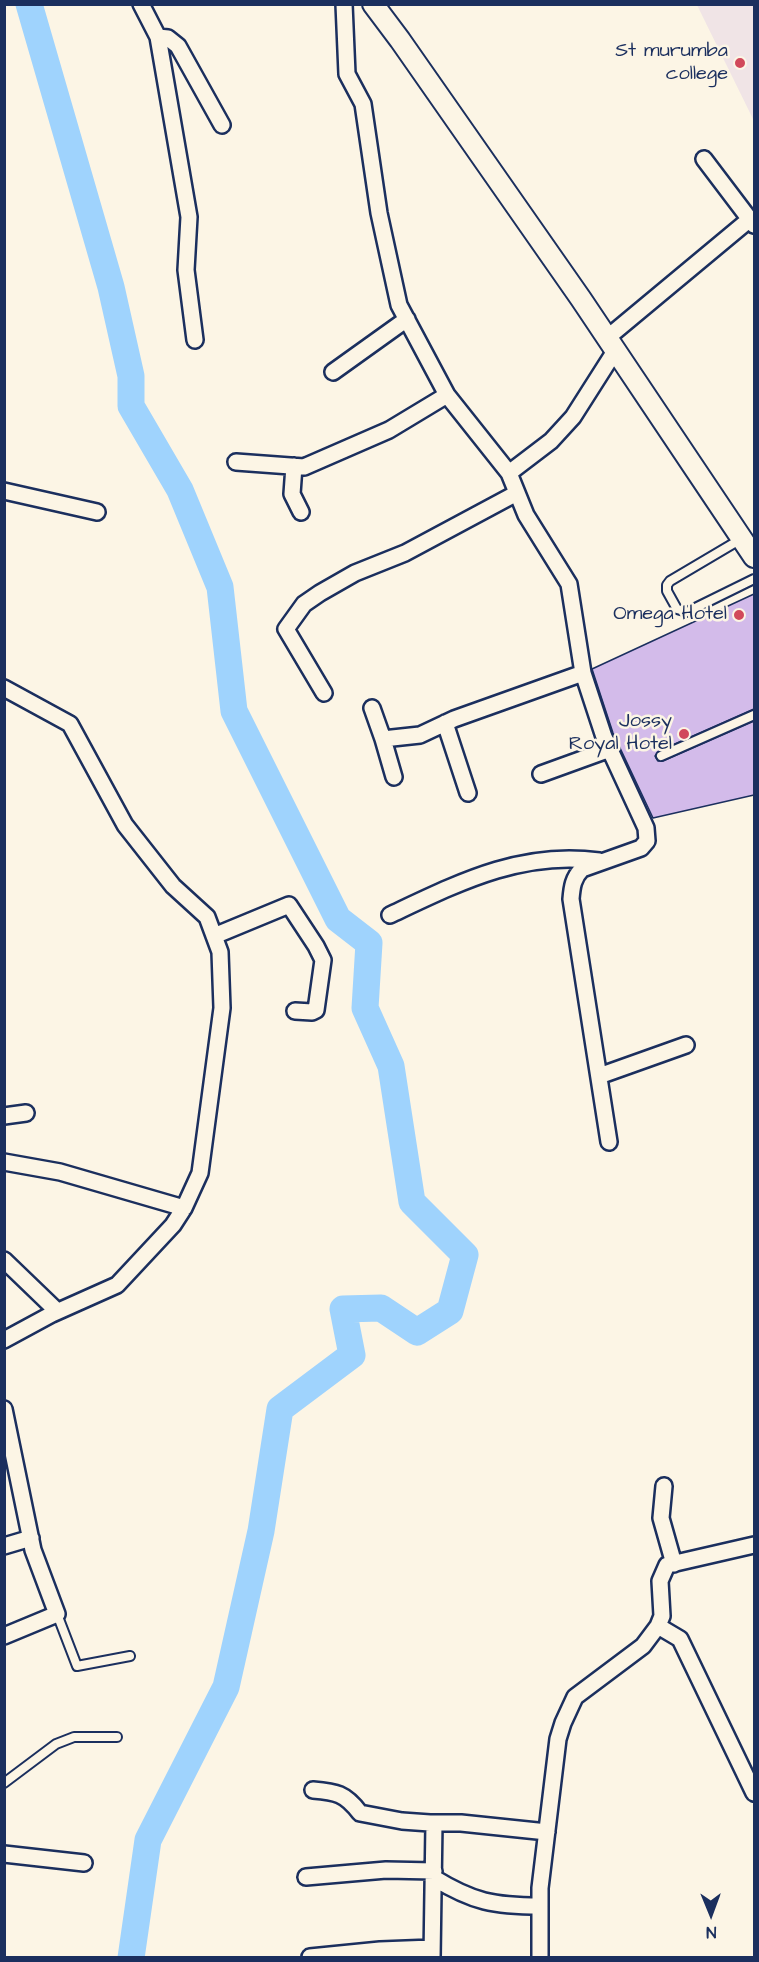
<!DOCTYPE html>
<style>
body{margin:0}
#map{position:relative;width:759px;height:1962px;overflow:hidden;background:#fcf5e5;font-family:"Architects Daughter",sans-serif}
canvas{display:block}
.frame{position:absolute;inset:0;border:6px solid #1b2f5e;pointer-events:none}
.north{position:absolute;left:681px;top:1884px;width:60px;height:60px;-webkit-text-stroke:4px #fcf5e5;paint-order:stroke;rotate:179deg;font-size:16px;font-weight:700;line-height:24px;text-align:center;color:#1b2f5e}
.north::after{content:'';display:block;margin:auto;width:21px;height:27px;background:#1b2f5e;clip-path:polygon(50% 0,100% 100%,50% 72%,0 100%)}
</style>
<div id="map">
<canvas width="759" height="1962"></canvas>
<div class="frame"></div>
<div class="north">N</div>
</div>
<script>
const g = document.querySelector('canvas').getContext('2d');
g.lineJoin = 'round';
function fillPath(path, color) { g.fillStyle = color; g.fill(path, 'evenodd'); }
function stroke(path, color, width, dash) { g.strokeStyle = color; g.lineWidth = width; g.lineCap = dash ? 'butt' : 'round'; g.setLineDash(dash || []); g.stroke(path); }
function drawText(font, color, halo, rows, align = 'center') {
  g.font = font + ' "Architects Daughter",sans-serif'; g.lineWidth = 5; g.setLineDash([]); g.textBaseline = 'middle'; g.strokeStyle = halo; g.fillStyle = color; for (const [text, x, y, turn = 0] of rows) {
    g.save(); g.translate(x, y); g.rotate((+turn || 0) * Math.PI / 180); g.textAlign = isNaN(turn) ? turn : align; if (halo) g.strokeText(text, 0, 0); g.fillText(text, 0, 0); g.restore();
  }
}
const built = new Path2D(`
 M 697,5 L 754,5 L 754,121 Z`);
const river = new Path2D(`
 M 29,4 L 111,287 L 131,376 L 131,406 L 180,490 L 220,587 L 234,711 L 338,919 L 369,943 L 365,1008 L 391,1066 L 412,1202 L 465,1255 L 450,1311 L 417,1332 L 381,1308 L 343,1309 L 352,1355 L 280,1409 L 261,1531 L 226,1687 L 148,1840 L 131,1958`);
const building = new Path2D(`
 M 754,594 L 754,709 L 659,751 L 655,756 L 658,761 L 663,761 L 754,721 L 754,795 L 653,818 L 613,733 L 592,669 Z`);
const service = new Path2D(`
 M 741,539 L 670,581 L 667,585 L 667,591 L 677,609 L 687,612 L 754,579
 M 661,756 L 754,715
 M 57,1614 L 77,1666 L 130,1656
 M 4,1783 L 56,1744 L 74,1737 L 117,1737`);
const minor = new Path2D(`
 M 141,4 L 158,37 L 189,217 L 186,270 L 195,340
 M 344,4 L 347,74 L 363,104 L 379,213 L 399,305 L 447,395 L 509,473 L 526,515 L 569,584 L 583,673 L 604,737 L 646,828 L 647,841 L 641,848 L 582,869 C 573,878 572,887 571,899 L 609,1142
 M 158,37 L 168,38 L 178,46 L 222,125
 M 704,159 L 754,225
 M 607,338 L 750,219
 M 333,372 L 407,319
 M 236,462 L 304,467 L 389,430 L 447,395
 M 294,466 L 292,494 L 301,512
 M 509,473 L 551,441 L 573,417 L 615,351
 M 4,491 L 97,512
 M 4,688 L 70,724 L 125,825 L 173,886 L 207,917 L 220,952 L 222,1008 L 200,1173 L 184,1208 L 173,1225 L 117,1285 L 52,1314 L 4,1340
 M 324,693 L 286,629 L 304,604 L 320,593 L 355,573 L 405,553 L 517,493
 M 372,708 L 383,739
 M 445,723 L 468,793
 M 541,774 L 610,749
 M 394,777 L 383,739 L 420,735 L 454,719 L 583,673
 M 390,915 C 458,883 522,850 599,861
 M 214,936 L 289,905 L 316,946 L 323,960 L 316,1010 L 312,1012 L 295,1011
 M 599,1076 L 686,1045
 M 4,1116 L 26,1113
 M 4,1162 L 60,1172 L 184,1208
 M 4,1260 L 57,1311
 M 4,1409 L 33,1550 L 57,1614 L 4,1636
 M 664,1486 L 661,1518 L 674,1564
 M 4,1546 L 31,1538
 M 658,1626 L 680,1639 L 754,1793
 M 313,1790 C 336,1792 345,1793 360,1813 L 402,1821 L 430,1823 L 461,1823 L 547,1832
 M 4,1854 L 84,1863
 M 306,1877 L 386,1870 L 434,1871
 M 434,1878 C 473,1902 494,1906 540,1906
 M 310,1957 L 380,1950 L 432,1948
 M 432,1958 L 434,1823
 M 540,1958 L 540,1888 L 558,1739 L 563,1723 L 575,1697 L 643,1646 L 658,1626 L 662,1616 L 660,1581 L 667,1565 L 754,1545`);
const tertiary = new Path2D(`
 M 373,4 L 400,40 L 581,299 L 754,557`);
const markers = [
 [740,63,6,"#d1495b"],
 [739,615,6,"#d1495b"],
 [684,734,6,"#d1495b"]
];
const poiNames = [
 ["St murumba",728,52],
 ["college",728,75],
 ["Omega Hotel",727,615],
 ["Jossy",672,722],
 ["Royal Hotel",672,745]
];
fillPath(built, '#f0e4e6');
stroke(river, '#9fd3fd', 27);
fillPath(building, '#d3bbea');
stroke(building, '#1b2f5e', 1.5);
stroke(service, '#1b2f5e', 12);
stroke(minor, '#1b2f5e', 20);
stroke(tertiary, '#1b2f5e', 24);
stroke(service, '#fcf5e5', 8);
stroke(minor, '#fcf5e5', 15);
stroke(tertiary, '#fcf5e5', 20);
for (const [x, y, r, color] of markers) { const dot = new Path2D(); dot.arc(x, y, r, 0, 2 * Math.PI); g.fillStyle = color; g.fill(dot); stroke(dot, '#fcf5e5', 2); }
drawText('20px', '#1b2f5e', '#fcf5e5', poiNames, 'right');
</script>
